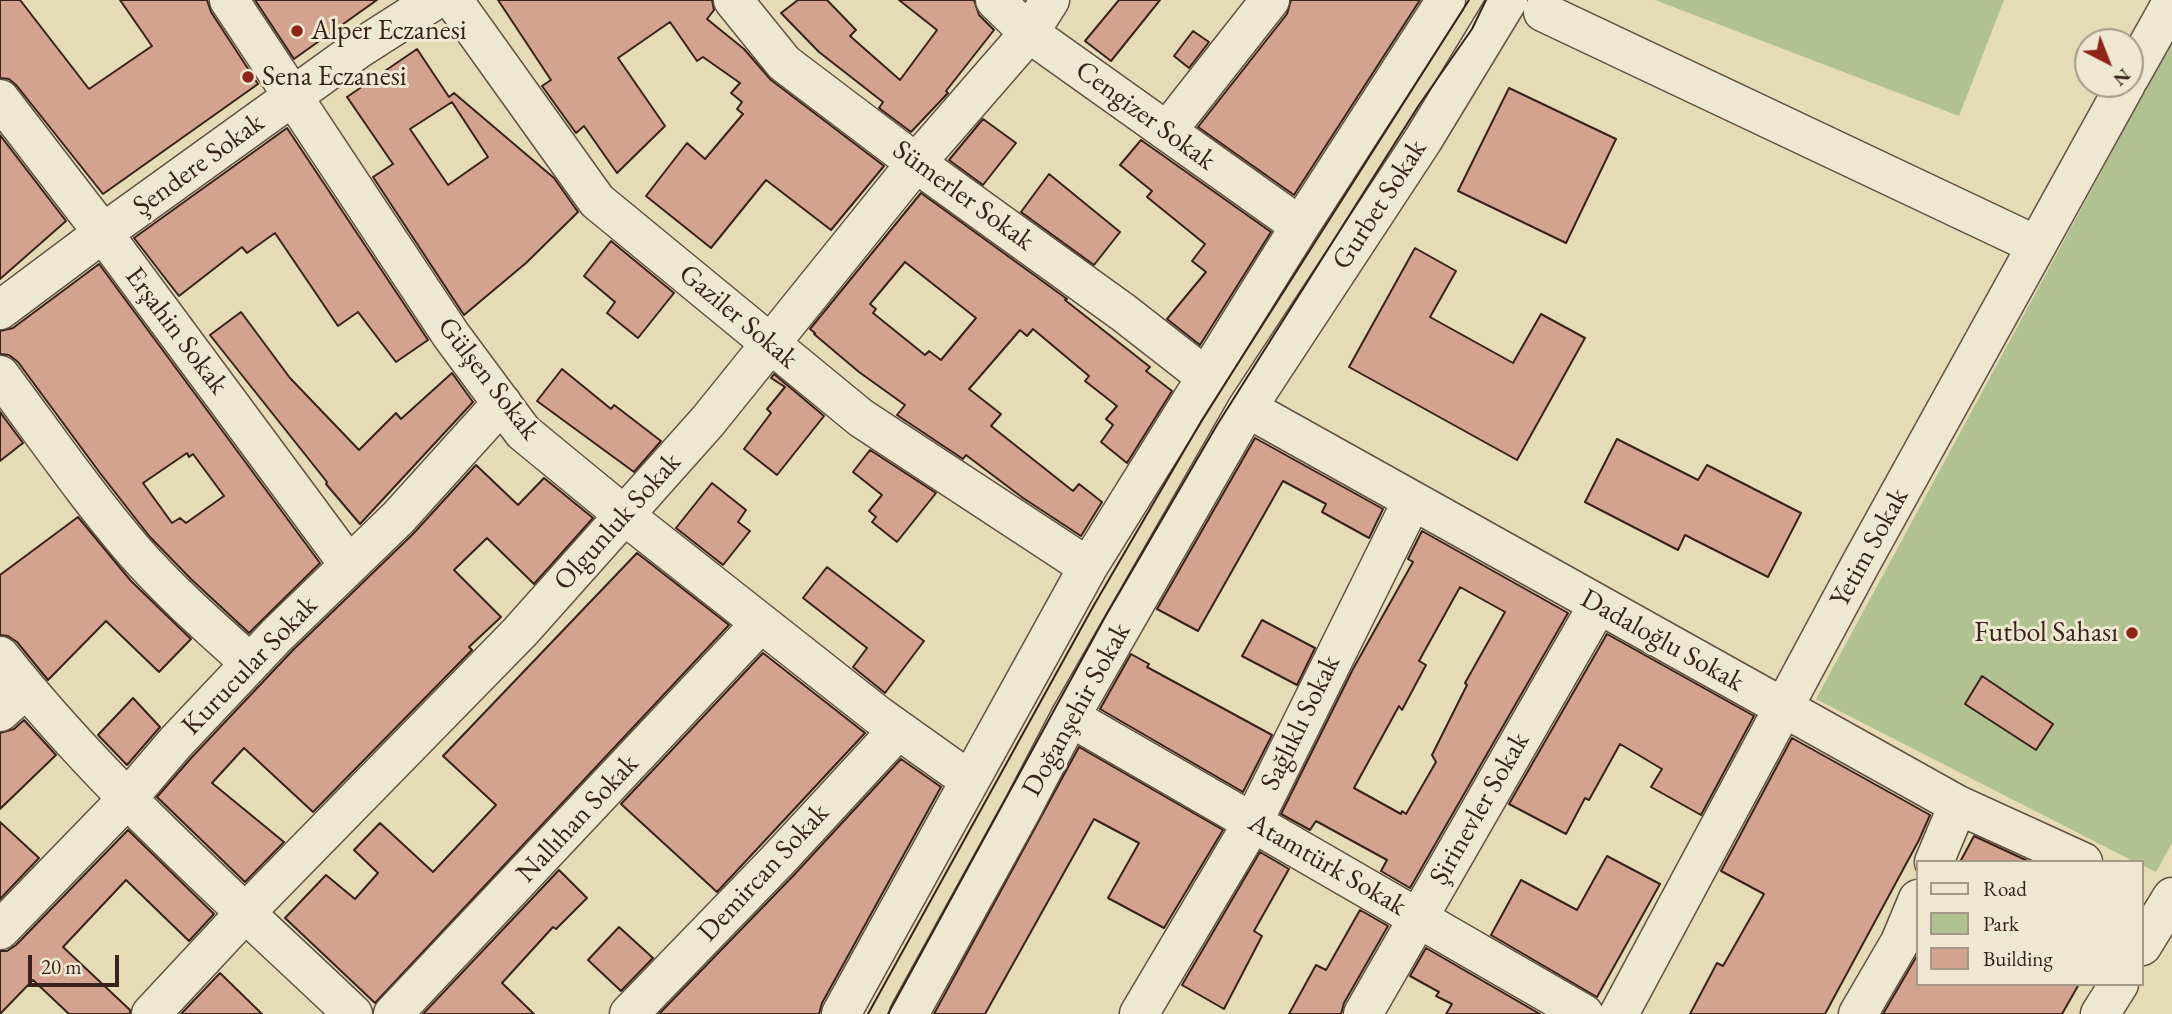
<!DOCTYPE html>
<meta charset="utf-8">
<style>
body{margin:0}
#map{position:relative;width:2172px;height:1014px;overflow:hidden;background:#e5dbb6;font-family:"EB Garamond",serif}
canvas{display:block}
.legend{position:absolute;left:1916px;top:860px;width:228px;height:126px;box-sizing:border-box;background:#eee8d0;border:2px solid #a59987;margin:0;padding:9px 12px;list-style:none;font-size:21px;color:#38221a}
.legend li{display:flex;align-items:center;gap:14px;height:35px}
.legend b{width:35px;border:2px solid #a59987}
.north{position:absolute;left:2074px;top:28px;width:70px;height:70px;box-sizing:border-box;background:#eee8d0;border:2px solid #a59987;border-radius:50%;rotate:138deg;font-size:19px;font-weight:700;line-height:28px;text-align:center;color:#38221a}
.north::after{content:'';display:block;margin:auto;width:24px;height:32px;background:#8f2418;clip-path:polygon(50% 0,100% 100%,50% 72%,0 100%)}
.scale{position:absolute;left:28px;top:955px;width:91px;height:32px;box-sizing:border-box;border:4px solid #38221a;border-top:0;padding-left:9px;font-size:21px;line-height:24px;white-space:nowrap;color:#38221a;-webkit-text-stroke:5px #eee8d0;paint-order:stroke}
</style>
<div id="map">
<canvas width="2172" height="1014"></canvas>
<ul class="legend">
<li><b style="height:9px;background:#eee8d0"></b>Road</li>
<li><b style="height:19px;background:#b1c191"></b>Park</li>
<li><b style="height:19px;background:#d4a38f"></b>Building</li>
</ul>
<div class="north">N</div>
<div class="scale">20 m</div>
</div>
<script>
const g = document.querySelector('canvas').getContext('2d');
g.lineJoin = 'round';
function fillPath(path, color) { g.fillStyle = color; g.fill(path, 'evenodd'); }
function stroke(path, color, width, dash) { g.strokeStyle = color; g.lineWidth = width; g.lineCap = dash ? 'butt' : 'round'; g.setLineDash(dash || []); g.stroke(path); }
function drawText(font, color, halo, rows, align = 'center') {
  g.font = font + ' "EB Garamond",serif'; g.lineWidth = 6; g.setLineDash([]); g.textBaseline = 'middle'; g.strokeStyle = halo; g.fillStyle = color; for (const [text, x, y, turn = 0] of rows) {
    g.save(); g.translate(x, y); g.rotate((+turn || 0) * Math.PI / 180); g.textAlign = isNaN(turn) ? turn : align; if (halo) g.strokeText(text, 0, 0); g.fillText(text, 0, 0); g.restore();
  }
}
const green = new Path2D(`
 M 1655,0 L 2004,0 L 1959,116 Z
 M 2172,41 L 2172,843 L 2156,872 L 2142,865 L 2142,862 L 2135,862 L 1816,699 Z`);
const building = new Path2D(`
 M 0,0 L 20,0 L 89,89 L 152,46 L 120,0 L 207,0 L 211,12 L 258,84 L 103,194 L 17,86 L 9,79 L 0,78 Z
 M 255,0 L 377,0 L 294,59 Z
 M 498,0 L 712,0 L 714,10 L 707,19 L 744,49 L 771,80 L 884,166 L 831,230 L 766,180 L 711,248 L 646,196 L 687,143 L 705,159 L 743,114 L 737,109 L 742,102 L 731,93 L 740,83 L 703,57 L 697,61 L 670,22 L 618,58 L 665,126 L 617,173 L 584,126 L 576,133 L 542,86 L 551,80 Z
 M 798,0 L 827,0 L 856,30 L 850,36 L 900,80 L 937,30 L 899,0 L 974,0 L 979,15 L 994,30 L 946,91 L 948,93 L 911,132 L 879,108 L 883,102 L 819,52 L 781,13 Z
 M 1119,0 L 1160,0 L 1111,61 L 1085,41 Z
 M 1291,0 L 1420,0 L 1294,195 L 1198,127 L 1287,14 Z
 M 1193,31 L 1209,42 L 1189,68 L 1174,56 Z
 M 417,49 L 449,97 L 454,93 L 554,178 L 578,212 L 526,263 L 464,315 L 373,177 L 393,164 L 347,97 ZM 452,102 L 488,157 L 448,185 L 410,129 Z
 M 1509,88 L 1616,139 L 1566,243 L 1458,191 Z
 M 983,119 L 1016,143 L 983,185 L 949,160 Z
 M 287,128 L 428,340 L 396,362 L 358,312 L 338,326 L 275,233 L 247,253 L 242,247 L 179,296 L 134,238 Z
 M 0,135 L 66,221 L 0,279 Z
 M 1141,140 L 1271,232 L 1200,345 L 1167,319 L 1206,272 L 1192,261 L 1205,244 L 1147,197 L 1152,191 L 1120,165 Z
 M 1049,174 L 1120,232 L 1094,265 L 1021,212 Z
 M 921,193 L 1067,299 L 1065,300 L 1150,367 L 1146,371 L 1172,391 L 1127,463 L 1101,442 L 1113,425 L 1106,419 L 1117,406 L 1085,381 L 1089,376 L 1033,329 L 1027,336 L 1020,330 L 969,389 L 1001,414 L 991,426 L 1073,491 L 1079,484 L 1102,502 L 1081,536 L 1023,498 L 966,455 L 963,459 L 897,415 L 905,405 L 859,372 L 814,334 L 815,333 L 810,329 ZM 905,262 L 976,318 L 941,360 L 929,351 L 925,355 L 873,313 L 876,309 L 870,304 Z
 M 611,241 L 674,293 L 638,338 L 607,313 L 615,302 L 584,276 Z
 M 1415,248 L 1456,271 L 1430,317 L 1513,363 L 1541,314 L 1585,338 L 1517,460 L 1349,367 Z
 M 99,264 L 320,563 L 249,633 L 191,579 L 150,537 L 100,473 L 18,362 L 9,355 L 0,354 L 0,331 L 13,328 ZM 187,453 L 189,457 L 193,454 L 224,496 L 186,523 L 180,518 L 172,523 L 143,483 Z
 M 241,312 L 290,378 L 359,450 L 396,413 L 401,419 L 452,373 L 473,402 L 360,524 L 326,484 L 327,482 L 210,335 Z
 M 562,369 L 611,409 L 614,405 L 622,411 L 661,441 L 634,472 L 537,401 Z
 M 774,374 L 824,416 L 777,475 L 744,449 L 771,413 L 767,409 L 785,387 L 771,378 Z
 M 0,412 L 23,443 L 0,461 Z
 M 1255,438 L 1383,509 L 1369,538 L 1322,512 L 1326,504 L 1283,481 L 1198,631 L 1157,609 Z
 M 1617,439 L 1698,480 L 1707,465 L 1801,513 L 1768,577 L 1685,535 L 1678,550 L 1585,502 Z
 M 870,450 L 936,493 L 897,542 L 872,522 L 876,517 L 869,511 L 882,495 L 853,472 Z
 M 476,465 L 518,505 L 544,478 L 593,518 L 534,584 L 487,538 L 454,570 L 501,617 L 469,647 L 472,650 L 313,812 L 244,748 L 212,783 L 284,842 L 245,882 L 157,797 L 192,757 L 293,650 L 413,534 Z
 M 712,483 L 746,510 L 738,522 L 750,531 L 723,565 L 676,528 Z
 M 78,517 L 131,581 L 191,639 L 159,672 L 106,621 L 48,680 L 17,642 L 8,636 L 0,635 L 0,575 Z
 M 1422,531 L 1568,613 L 1410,888 L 1381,871 L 1387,860 L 1316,821 L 1310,830 L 1281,814 L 1353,669 L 1413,562 L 1408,559 ZM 1460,587 L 1505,612 L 1465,683 L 1467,685 L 1432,755 L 1436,762 L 1406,814 L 1402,811 L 1401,814 L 1354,788 L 1399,706 L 1402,710 L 1426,665 L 1419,661 Z
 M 637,553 L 729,625 L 375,1003 L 285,918 L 326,875 L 355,899 L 378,873 L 354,850 L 380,823 L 433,872 L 496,805 L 443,756 Z
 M 827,567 L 924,641 L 885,693 L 853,667 L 867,648 L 803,598 Z
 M 1262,620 L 1315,648 L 1297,685 L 1242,656 Z
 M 1607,634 L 1754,716 L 1701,815 L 1651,787 L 1662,769 L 1620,744 L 1589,800 L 1585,798 L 1566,834 L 1509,804 Z
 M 763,653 L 865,733 L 717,892 L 621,804 Z
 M 1131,654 L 1149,664 L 1147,667 L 1272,735 L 1243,792 L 1100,709 Z
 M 1982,676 L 2053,724 L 2036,750 L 1965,704 Z
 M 133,698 L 160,727 L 127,765 L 98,735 Z
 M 24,720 L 56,755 L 0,809 L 0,733 L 14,729 Z
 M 1792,738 L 1930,815 L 1919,840 L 1825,1014 L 1690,1014 L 1717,963 L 1723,966 L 1764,894 L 1721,871 Z
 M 1079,747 L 1223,830 L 1164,928 L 1108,898 L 1139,843 L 1094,819 L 985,1014 L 934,1014 Z
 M 901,759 L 941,787 L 822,1003 L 819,1014 L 659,1014 L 793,876 Z
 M 0,822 L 39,858 L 0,899 Z
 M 128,830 L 214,914 L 189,941 L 126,880 L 63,947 L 130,1010 L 130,1014 L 69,1014 L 33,980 L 0,1014 L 0,951 L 7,951 L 16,945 Z
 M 1974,836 L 2030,862 L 1960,862 Z
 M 1260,852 L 1289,869 L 1254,931 L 1262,936 L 1224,1009 L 1182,985 Z
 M 1607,856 L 1660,884 L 1597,997 L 1491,935 L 1521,880 L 1577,910 Z
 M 559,870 L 587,898 L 556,929 L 553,927 L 502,983 L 534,1014 L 423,1014 Z
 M 1360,910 L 1388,926 L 1344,1003 L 1341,1014 L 1289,1014 L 1316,965 L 1326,970 Z
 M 619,927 L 653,958 L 621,991 L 588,960 Z
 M 1426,948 L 1540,1014 L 1446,1014 L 1452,1004 L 1436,996 L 1439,992 L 1410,976 Z
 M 1918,954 L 1918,984 L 2079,984 L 2062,1014 L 1883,1014 Z
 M 220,973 L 262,1014 L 181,1014 Z`);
const minor = new Path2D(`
 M 229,0 L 451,335 L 523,432 L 624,515 L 879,716 L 969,780
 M 453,0 L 597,201 L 861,418 L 1088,567
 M 733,0 L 784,63 L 916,163 L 1124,313 L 1206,377
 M 995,0 L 1029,33 L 1300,226
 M 1543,12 L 2036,245
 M 2130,77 L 2172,2
 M 0,99 L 103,233 L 349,565
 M 1167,131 L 1270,0
 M 0,310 L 103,233 L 357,50 L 435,0
 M 0,375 C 44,434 86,495 134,551 C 170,592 210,627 250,663
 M 1247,408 L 1958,805 L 2083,862
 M 0,656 C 104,787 232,899 353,1014
 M 0,712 L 26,689
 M 1070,717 L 1584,1014
 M 1934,862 L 1958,805
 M 0,930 L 128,798 L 176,742 L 277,635 L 398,518 L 502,403
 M 2142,946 L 2172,897
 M 151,1014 L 246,912 L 520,632 L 708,421 L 916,163 L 1029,33 L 1050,0
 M 393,1014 L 761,623
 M 629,1014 L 777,861 L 898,730
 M 841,1014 L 1088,567 L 1300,226 L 1446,0
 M 909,1014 L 1022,809 L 1070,717 L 1247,408 L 1423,140 L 1508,0
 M 1139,1014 L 1253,822 L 1412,501
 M 1363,1014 L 1598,605
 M 1619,1014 L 1860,565 L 2126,84
 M 1858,1014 L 1900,942 L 1918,899
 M 2100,1014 L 2119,984`);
const tram = new Path2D(`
 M 868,1014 L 1094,605 L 1202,420 L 1469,0
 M 888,1014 L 1105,617 L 1217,425 L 1419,105 L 1472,29 L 1486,0`);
const markers = [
 [297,31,7,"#8f2418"],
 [248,77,7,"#8f2418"],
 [2132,633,7,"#8f2418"]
];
const poiNames = [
 ["Alper Eczanesi",311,31],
 ["Sena Eczanesi",262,77],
 ["Futbol Sahası",2118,633,"right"]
];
const streetNames = [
 ["Cengizer Sokak",1145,116,36],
 ["Şendere Sokak",199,165,-36],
 ["Sümerler Sokak",963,196,36],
 ["Gurbet Sokak",1380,205,-57],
 ["Gaziler Sokak",738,317,40],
 ["Erşahin Sokak",176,331,53],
 ["Gülşen Sokak",488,379,52],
 ["Olgunluk Sokak",618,522,-48],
 ["Yetim Sokak",1870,548,-61],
 ["Dadaloğlu Sokak",1662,641,29],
 ["Kurucular Sokak",250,666,-46],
 ["Doğanşehir Sokak",1077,710,-61],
 ["Sağlıklı Sokak",1301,723,-64],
 ["Şirinevler Sokak",1480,809,-60],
 ["Nallıhan Sokak",578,819,-47],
 ["Atamtürk Sokak",1327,865,30],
 ["Demircan Sokak",764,873,-47]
];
fillPath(green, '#b1c191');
fillPath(building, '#d4a38f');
stroke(building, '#38221a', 2);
stroke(minor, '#635041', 41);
stroke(minor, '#eee8d0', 38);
stroke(tram, '#38221a', 2);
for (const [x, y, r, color] of markers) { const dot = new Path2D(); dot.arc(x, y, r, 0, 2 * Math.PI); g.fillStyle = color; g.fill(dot); stroke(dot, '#eee8d0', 2.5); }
drawText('28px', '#38221a', '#eee8d0', poiNames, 'left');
drawText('28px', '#38221a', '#eee8d0', streetNames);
</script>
